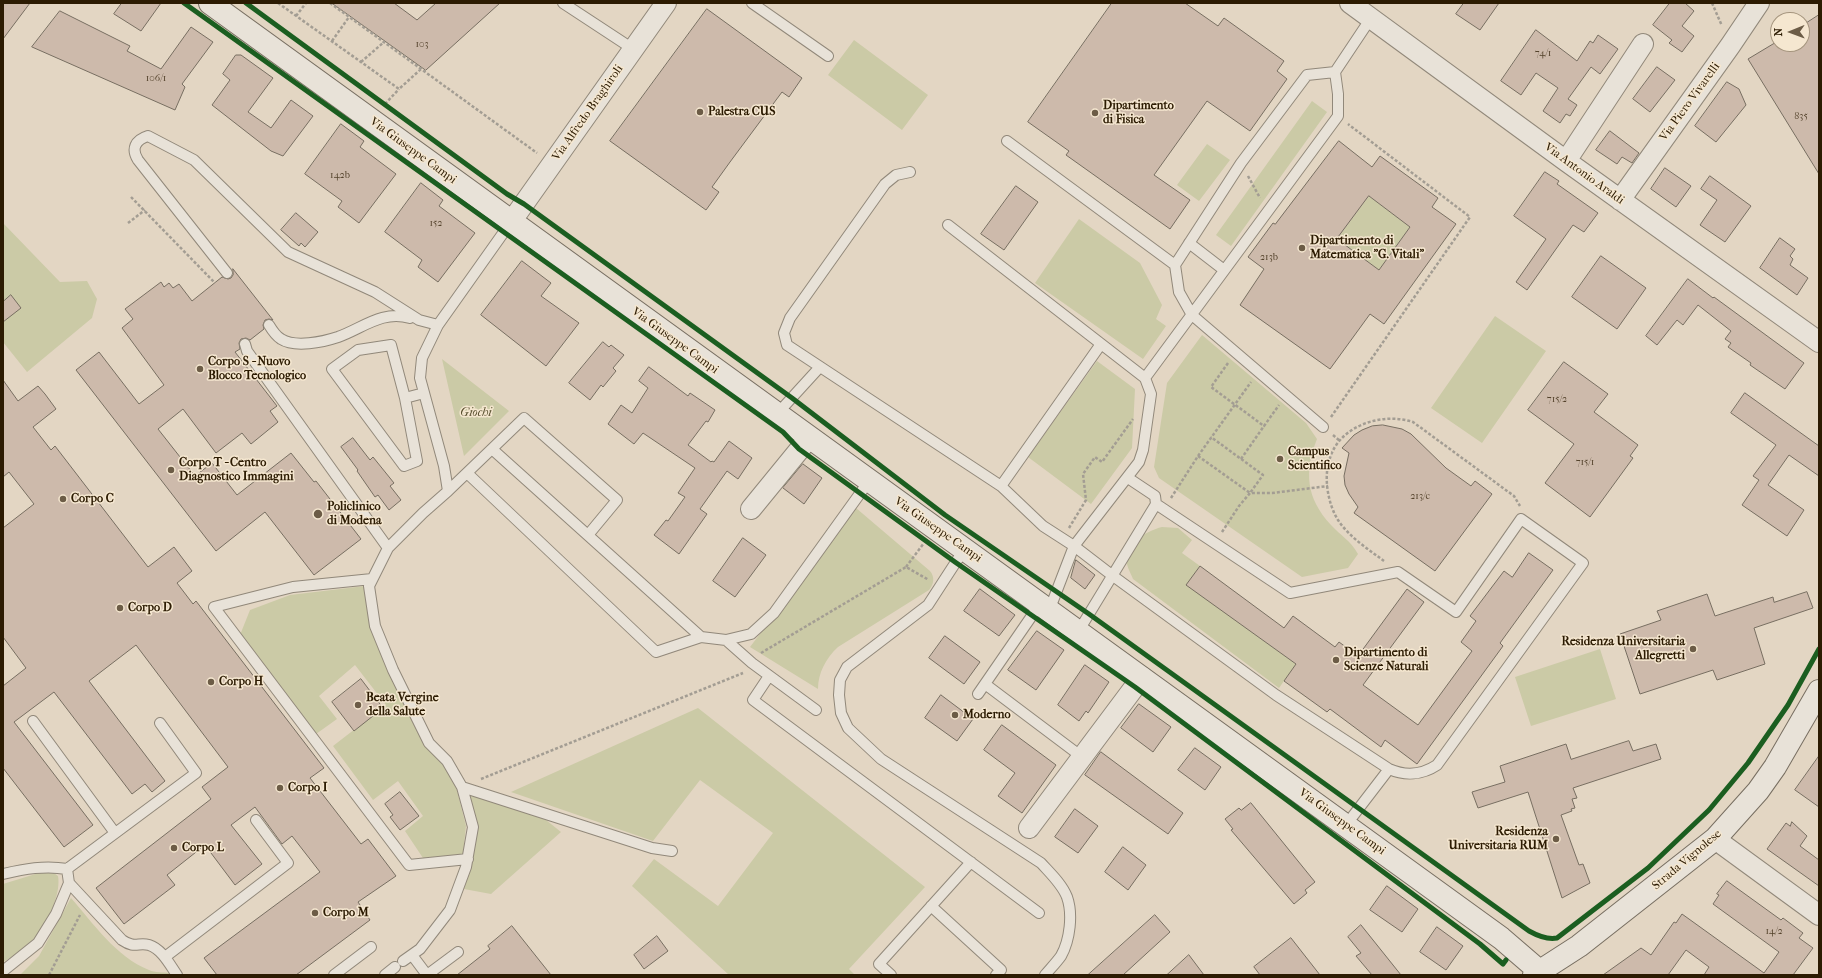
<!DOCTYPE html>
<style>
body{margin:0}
#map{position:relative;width:1822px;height:978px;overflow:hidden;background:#e3d6c3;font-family:"IM FELL French Canon",serif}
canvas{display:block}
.frame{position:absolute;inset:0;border:4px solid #2c1b02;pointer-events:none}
.north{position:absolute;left:1770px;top:12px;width:40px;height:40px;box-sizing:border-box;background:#f5e7d0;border:1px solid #a5957e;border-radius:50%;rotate:269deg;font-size:11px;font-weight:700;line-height:16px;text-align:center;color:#2c1b02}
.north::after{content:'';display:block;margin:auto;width:14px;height:18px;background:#6c5c46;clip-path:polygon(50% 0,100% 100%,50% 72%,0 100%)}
</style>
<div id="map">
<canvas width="1822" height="978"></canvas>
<div class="frame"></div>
<div class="north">N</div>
</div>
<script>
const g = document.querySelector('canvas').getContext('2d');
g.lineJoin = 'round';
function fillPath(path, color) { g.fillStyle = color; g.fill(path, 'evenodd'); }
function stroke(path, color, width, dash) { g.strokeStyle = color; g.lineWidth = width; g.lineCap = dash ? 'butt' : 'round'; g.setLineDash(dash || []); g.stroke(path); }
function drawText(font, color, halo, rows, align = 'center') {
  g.font = font + ' "IM FELL French Canon",serif'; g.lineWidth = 3; g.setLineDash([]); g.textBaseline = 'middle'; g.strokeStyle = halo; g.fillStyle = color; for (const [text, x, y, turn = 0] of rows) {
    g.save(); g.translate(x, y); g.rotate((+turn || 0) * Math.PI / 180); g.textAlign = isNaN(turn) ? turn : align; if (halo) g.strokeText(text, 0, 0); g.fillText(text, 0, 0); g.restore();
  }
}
const green = new Path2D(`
 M 854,40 L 928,95 L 902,130 L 828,75 Z
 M 1312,101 L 1327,112 L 1231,246 L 1216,235 Z
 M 1207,144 L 1230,160 L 1199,201 L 1177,185 Z
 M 1369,196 L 1410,227 L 1379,270 L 1337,239 Z
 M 1079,219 L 1140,263 L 1162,305 L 1156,319 L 1166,326 L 1143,359 L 1035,283 Z
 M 3,223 L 60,282 L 87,281 L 97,299 L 92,318 L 27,372 L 3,342 Z
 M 1495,316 L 1546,351 L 1482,443 L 1431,408 Z
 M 1202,335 L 1306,423 L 1317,439 C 1304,472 1306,498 1331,525 C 1341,536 1350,540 1358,554 L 1348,568 L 1302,577 L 1159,478 L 1154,467 L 1167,383 Z
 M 442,359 L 509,411 L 464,456 Z
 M 1097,361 L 1135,389 L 1132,448 L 1091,504 L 1028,457 Z
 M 856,508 L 930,571 C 935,577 934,584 929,590 L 838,647 C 826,658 818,673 818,689 L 750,647 Z
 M 1162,527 L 1178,528 L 1192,540 L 1182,553 L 1200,566 L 1187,585 L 1296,664 L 1279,688 L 1133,579 C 1131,574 1128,569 1127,564 C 1124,544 1146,531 1162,527 Z
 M 365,586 L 371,627 L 425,745 L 443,764 L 456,786 L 466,826 L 463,854 L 423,858 L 405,831 L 423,816 L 398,781 L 373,800 L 333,746 L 386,705 L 355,665 L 319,696 L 337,719 L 316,734 L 240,635 L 250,610 L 290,595 Z
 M 1600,649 L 1616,699 L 1531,726 L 1515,677 Z
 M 698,708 L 925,887 L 849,969 L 855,975 L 729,975 L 632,886 L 654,859 L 718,906 L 773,833 L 700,780 L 653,841 L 511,792 Z
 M 468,792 L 541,816 L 561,832 L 491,894 L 464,889 L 470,866 L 478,826 Z
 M 51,871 L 58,876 C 61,892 50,916 42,930 C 37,938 12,958 3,962 L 3,884 L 42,872 Z
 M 71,898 C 93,923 116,957 149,970 C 155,973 163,972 170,973 L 168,975 L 20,975 L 39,956 Z`);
const building = new Path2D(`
 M 3,3 L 30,3 L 3,39 Z
 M 122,3 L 161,3 L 141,31 L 114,14 Z
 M 332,3 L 394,3 L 417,20 L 436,3 L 500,3 L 426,70 Z
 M 1112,3 L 1185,3 L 1218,26 L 1224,18 L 1284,61 L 1277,71 L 1287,79 L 1250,131 L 1207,101 L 1154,175 L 1190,200 L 1170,229 L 1066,155 L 1069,151 L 1028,122 Z
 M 1464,3 L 1499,3 L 1480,30 L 1456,14 Z
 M 1670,3 L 1685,3 L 1694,11 L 1682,26 L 1694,36 L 1682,52 L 1669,43 L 1672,40 L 1653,25 Z
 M 707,9 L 802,78 L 789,97 L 782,92 L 730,162 L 712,187 L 719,192 L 706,210 L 610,141 Z
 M 60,11 L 130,46 L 127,51 L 161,69 L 191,27 L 213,42 L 182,84 L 185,87 L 175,110 L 32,47 Z
 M 1819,15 L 1819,174 L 1748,59 L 1778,41 L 1778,44 L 1802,44 L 1802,26 Z
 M 1536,30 L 1577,61 L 1590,41 L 1593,43 L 1598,35 L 1618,49 L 1600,74 L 1591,67 L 1568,99 L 1577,105 L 1570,116 L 1566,114 L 1560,123 L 1543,111 L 1558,88 L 1536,73 L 1521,95 L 1501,81 Z
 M 236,55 L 241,55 L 273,78 L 248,112 L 271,128 L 291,100 L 313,116 L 283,156 L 271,151 L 212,105 L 230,80 L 223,74 Z
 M 1657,67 L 1675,80 L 1650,112 L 1633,99 Z
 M 1727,82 L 1739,89 L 1746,105 L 1716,142 L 1695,126 Z
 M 341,124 L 364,141 L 360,147 L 396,174 L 359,223 L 338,207 L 342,201 L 305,174 Z
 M 1610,131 L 1639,153 L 1632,163 L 1622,157 L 1617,164 L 1596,150 Z
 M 1339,141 L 1372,167 L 1380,156 L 1438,198 L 1432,207 L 1456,224 L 1384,324 L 1370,314 L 1330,369 L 1240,305 L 1264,269 L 1248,257 L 1273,223 L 1275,224 ZM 1369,196 L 1410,227 L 1379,270 L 1337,239 Z
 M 1665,168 L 1691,186 L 1676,207 L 1651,189 Z
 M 1545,172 L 1559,181 L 1557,184 L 1598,213 L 1584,232 L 1573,225 L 1527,290 L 1516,282 L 1546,239 L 1514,216 Z
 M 1710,176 L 1751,206 L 1725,242 L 1700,225 L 1717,200 L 1701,189 Z
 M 421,183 L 443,200 L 439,206 L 475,233 L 438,282 L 418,267 L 422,260 L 385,232 Z
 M 1016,186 L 1038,202 L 1004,250 L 981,234 Z
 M 296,213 L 318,232 L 305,247 L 301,243 L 299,246 L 281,230 Z
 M 1780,238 L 1795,249 L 1790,256 L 1793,259 L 1790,265 L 1808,278 L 1797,295 L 1760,268 Z
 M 1601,256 L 1646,288 L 1617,329 L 1572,297 Z
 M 522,261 L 551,283 L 541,296 L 579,323 L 546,366 L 481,315 Z
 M 233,269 L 273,320 L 269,319 L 265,320 L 263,325 L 264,329 L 250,340 L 246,338 L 241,339 L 239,343 L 240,349 L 235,352 L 277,406 L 270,411 L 278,422 L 251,444 L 242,433 L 216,453 L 183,409 L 158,429 L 195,476 L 212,463 L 237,495 L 291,453 L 314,482 L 316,481 L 361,539 L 314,575 L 265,512 L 216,551 L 76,370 L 99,352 L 139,404 L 164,385 L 122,328 L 133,319 L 125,309 L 161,282 L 164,287 L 169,283 L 173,288 L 179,284 L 192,301 L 222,277 L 228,279 L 231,278 L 233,275 Z
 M 1688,279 L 1713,298 L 1714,297 L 1804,363 L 1785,389 L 1750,365 L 1751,363 L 1728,347 L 1731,343 L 1725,339 L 1731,331 L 1698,305 L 1683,325 L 1677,320 L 1657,345 L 1646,336 Z
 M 11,295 L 21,308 L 3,322 L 3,302 Z
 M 603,342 L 609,347 L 611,345 L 624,355 L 613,368 L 616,371 L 603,387 L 601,385 L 590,400 L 569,383 Z
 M 1564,362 L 1608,394 L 1594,412 L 1638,445 L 1630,456 L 1633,458 L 1590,517 L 1545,483 L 1574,444 L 1528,410 Z
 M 649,367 L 688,396 L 690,393 L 715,410 L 708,422 L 706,421 L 688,445 L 711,462 L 712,461 L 714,462 L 729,441 L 752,458 L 738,479 L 727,471 L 700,509 L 707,514 L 679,554 L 654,535 L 666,520 L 668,521 L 685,497 L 678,493 L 695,468 L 643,433 L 634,444 L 608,424 L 621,405 L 632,413 L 648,388 L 639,381 Z
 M 3,380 L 18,401 L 38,386 L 45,394 L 56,409 L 33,427 L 51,450 L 55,446 L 148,567 L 174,547 L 192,571 L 177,583 L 193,604 L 196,601 L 324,768 L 310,778 L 361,844 L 368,839 L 396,876 L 358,902 L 370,920 L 296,975 L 217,975 L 204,958 L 320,872 L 292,836 L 282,844 L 255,807 L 231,825 L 262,864 L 235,885 L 205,845 L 167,875 L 175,885 L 124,924 L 96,888 L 211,799 L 202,787 L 228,767 L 136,645 L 89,681 L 165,781 L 152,792 L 145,784 L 132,794 L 54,692 L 14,722 L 93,825 L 64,847 L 3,768 L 3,686 L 26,668 L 3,637 L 3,528 L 34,504 L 9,472 L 3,477 Z
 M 1745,393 L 1819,446 L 1819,476 L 1789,455 L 1768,485 L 1804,510 L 1787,536 L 1742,505 L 1759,480 L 1753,476 L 1776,445 L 1731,413 Z
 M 1383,425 L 1402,429 L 1411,434 L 1446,468 L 1471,486 L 1475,481 L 1492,494 L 1435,571 L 1354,513 L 1358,507 L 1349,494 L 1345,485 L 1344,476 L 1349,453 L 1342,448 L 1354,435 L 1362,430 L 1372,426 Z
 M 353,438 L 370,460 L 373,457 L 394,483 L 390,486 L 401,500 L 389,510 L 378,495 L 375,497 L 357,471 L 358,470 L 341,447 Z
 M 803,464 L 822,478 L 804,504 L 783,488 Z
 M 743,538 L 766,555 L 735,597 L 713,581 Z
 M 1529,553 L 1553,570 L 1500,643 L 1503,646 L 1417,764 L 1385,740 L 1381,747 L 1330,709 L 1327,712 L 1284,681 L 1296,664 L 1186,585 L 1200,566 L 1284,628 L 1293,616 L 1335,647 L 1339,642 L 1358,656 L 1407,589 L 1424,602 L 1363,685 L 1418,725 L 1472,651 L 1461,642 L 1476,621 L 1470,616 L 1504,571 L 1512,577 Z
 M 1076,560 L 1095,575 L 1085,589 L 1071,578 Z
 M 980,589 L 1015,615 L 999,636 L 964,611 Z
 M 1807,592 L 1813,608 L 1754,628 L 1765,664 L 1717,680 L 1713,670 L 1640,694 L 1620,634 L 1661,620 L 1657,611 L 1707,594 L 1715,616 L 1773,597 L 1774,602 Z
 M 1037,631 L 1064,650 L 1036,690 L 1008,670 Z
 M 945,636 L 980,662 L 964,684 L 929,658 Z
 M 1085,665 L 1109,682 L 1088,713 L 1086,711 L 1079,721 L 1058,705 Z
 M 361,679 L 383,708 L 354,731 L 332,702 Z
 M 941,695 L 973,719 L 957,741 L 925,718 Z
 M 1139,704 L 1171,727 L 1153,752 L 1121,728 Z
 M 1002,725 L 1056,765 L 1022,813 L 998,796 L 1015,773 L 984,750 Z
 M 1629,741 L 1633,751 L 1656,744 L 1661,759 L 1573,788 L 1577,798 L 1572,799 L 1575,808 L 1571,809 L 1572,811 L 1561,815 L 1579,865 L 1583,864 L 1590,883 L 1562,898 L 1528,792 L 1478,808 L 1472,792 L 1505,782 L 1500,766 L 1566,744 L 1571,759 Z
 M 1195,748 L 1221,767 L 1205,790 L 1178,770 Z
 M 1101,752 L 1183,813 L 1168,834 L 1085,775 Z
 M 1819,756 L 1819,807 L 1795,790 Z
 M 400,792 L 419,816 L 400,830 L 390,817 L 393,815 L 385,804 Z
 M 1251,803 L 1315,882 L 1305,890 L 1307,893 L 1294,904 L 1231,830 L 1233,829 L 1225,819 L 1239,808 L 1241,810 Z
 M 1075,809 L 1098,826 L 1078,853 L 1055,837 Z
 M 1792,822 L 1807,836 L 1800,846 L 1819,860 L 1819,886 L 1767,849 L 1786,823 L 1790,826 Z
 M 1123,847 L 1146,865 L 1128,890 L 1105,872 Z
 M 1727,881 L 1781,920 L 1783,918 L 1803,933 L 1799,938 L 1813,948 L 1793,975 L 1704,975 L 1709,967 L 1686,950 L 1668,975 L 1603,975 L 1641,948 L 1651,955 L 1674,922 L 1676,923 L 1682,914 L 1764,973 L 1779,952 L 1713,904 L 1719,895 L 1717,894 Z
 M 1387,886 L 1418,909 L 1402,932 L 1370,910 Z
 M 1155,915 L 1170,932 L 1123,975 L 1088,975 Z
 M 1361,925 L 1401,975 L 1372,975 L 1356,956 L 1361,953 L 1348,937 Z
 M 512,926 L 551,975 L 457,975 L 490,949 L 488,946 Z
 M 1437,927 L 1463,946 L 1446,970 L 1420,952 Z
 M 657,936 L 668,951 L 644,969 L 634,955 Z
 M 1291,938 L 1320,975 L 1260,975 L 1254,967 Z
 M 1189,955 L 1204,975 L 1167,975 Z`);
const path = new Path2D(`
 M 184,3 L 192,8
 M 278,3 L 399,89 L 421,69
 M 330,3 L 537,153
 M 1712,3 L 1722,26
 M 296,16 L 306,3
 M 332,41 L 349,17
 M 361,62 L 384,42
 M 385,104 L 399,89
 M 1248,176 L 1260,198
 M 131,197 L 215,283
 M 128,223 L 145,210
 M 1228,363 L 1211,387 L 1264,426 L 1279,405
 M 1331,417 L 1470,217 L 1348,124
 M 1333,435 L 1340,441
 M 1198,456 L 1250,493 L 1263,475 L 1211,437
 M 1241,459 L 1264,426
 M 1171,498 L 1198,456 L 1251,382
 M 1069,528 L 1086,500 L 1083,474 L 1095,457 L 1102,462 L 1133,419
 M 1222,532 L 1239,506 L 1250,493 L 1272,493 L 1328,486
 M 1384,561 C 1368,549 1349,537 1338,520 C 1328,504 1323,477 1330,458 C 1340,425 1383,412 1413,422 L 1514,496 L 1520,506
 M 906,567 L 924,543
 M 761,653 L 906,567 L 929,580
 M 481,779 L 743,673
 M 49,975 L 80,915`);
const lane = new Path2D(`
 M 563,3 L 633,49
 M 752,3 L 828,56
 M 1007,141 L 1175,265
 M 910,172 L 896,175 L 885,184 L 790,318 L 784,333 L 787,345 L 1001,486 L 1043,526 L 1074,546 L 1113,576 L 1276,695 L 1389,769 C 1405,776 1422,775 1437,765 L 1583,563 L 1521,519 L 1456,612 L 1398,572 L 1290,593 L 1156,504
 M 948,225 L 1145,378 L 1151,394 L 1143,450 L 1139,462 L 1074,546 L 1049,611
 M 1189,243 L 1224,270
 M 227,273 L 138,160 C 131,149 135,140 148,136 L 194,160 L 288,252 L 375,292 L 419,320 L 438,325 L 511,222
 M 269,325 C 272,330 276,336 281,339 C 295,348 323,342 338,337 C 363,328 382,310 410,318
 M 245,344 L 247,351 L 388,548
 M 391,345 L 405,398 L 417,461 L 404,466 L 332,369 L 358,350 Z
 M 1145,378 L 1338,116 L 1338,94 L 1335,72 L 1371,18
 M 405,398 L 424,393
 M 777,414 L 819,368
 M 1323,427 L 1192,315 L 1179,292 L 1175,265 L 1241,163 L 1307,75 L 1335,72
 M 492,449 L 701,637
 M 467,473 L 656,652 L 701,637 L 726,640 L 751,634 L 774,613 L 869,481
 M 1001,486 L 1101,344
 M 448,491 L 524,418 L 617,500 L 588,535
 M 965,548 L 928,605 L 847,667 L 840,680 L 839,695 L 841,713 L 848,728 L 881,759 L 1041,863 C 1050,873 1062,884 1067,897 C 1073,914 1070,940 1061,956 C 1056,963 1050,969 1045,975
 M 372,579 L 293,587 L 214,607 L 409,865 L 468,859
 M 1078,632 L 1156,504 L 1155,496 L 1128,478
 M 726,640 L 752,663 L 816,710
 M 769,676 L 753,700 L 1039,913
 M 985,684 L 1082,757
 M 978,694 L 1040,604
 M 33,721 L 115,833
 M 462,787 L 652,848 L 672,851
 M 1346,825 L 1389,769
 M 67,869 L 196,773 L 160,723
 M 3,874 C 24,869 45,865 67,869 L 69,883 L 122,940 C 135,949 138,942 149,945 C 162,949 170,965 177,975
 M 931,906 L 1001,970 L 996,975
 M 412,955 L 427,975
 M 165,957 L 288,863 L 256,820
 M 403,961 L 420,949 L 450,910 L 466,867 L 473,827 L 462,787 L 447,761 L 429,743 L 393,670 L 375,626 L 369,586 L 388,548 L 423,513 L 448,491 L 444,466 L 420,378 L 422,358 L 438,325
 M 3,971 L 38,943 L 56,914 L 69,883
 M 334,975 L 371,947
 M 385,975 L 395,967
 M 427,975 L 458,952
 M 891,975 L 879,964 L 971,862`);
const street = new Path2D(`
 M 1350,3 L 1566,161 L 1819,342
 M 1566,161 L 1643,44
 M 1620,200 L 1730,46 L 1759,3
 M 511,222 L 666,3
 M 751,509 L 809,438
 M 1029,828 L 1142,677
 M 1715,839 L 1819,915`);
const secondary = new Path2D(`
 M 210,3 L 1501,938 L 1544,975
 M 1534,975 L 1579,946 L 1715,839 L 1758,791 L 1775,767 L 1819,691`);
const cycleway = new Path2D(`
 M 184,3 L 783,432 L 799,449 L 955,562 L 1135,687 L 1480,944 L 1503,964 L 1506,960
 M 246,3 L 507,194 L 524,204 L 792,398 L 945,515 L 1089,614 L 1529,931 C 1538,936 1547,940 1557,938 L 1648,868 L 1709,810 L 1748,763 L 1788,705 L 1819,649`);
const markers = [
 [700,112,4,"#6c5c46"],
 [1095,113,4,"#6c5c46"],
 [1302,248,4,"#6c5c46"],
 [200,369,4,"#6c5c46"],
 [1280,459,4,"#6c5c46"],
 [171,470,4,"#6c5c46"],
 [63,499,4,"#6c5c46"],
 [318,514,5,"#6c5c46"],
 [120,608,4,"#6c5c46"],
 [1693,649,4,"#6c5c46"],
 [1336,660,4,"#6c5c46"],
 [211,682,4,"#6c5c46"],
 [358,705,4,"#6c5c46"],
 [955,715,4,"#6c5c46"],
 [280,788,4,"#6c5c46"],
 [1556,839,4,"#6c5c46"],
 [174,848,4,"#6c5c46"],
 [315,913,4,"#6c5c46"]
];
const numberNames = [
 ["103",422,45],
 ["74/1",1543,54],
 ["106/1",156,79],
 ["835",1801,117],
 ["142b",340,176],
 ["152",436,224],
 ["213b",1269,258],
 ["715/2",1557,400],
 ["715/1",1585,463],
 ["213/c",1420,497],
 ["14/2",1774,932]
];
const streetNames = [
 ["Via Piero Vivarelli",1690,102,-54],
 ["Via Alfredo Braghiroli",588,113,-55],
 ["Via Giuseppe Campi",413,151,36],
 ["Via Antonio Araldi",1584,174,36],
 ["Via Giuseppe Campi",675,341,36],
 ["Via Giuseppe Campi",938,530,35],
 ["Via Giuseppe Campi",1342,822,36],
 ["Strada Vignolese",1687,860,-40]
];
const poiNames = [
 ["Dipartimento",1103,106],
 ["di Fisica",1103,120],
 ["Palestra CUS",708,112],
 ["Dipartimento di",1310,241],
 ["Matematica \"G. Vitali\"",1310,255],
 ["Corpo S - Nuovo",208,362],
 ["Blocco Tecnologico",208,376],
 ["Campus",1288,452],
 ["Scientifico",1288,466],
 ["Corpo T - Centro",179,463],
 ["Diagnostico Immagini",179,477],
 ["Corpo C",71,499],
 ["Policlinico",327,507],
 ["di Modena",327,521],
 ["Corpo D",128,608],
 ["Residenza Universitaria",1685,642,"right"],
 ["Allegretti",1685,656,"right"],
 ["Dipartimento di",1344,653],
 ["Scienze Naturali",1344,667],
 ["Corpo H",219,682],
 ["Beata Vergine",366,698],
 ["della Salute",366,712],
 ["Moderno",963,715],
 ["Corpo I",288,788],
 ["Residenza",1548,832,"right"],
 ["Universitaria RUM",1548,846,"right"],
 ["Corpo L",182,848],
 ["Corpo M",323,913]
];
const parkNames = [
 ["Giochi",476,413]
];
fillPath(green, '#cbcaa6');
fillPath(building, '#cdbaab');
stroke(building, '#776e61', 1);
stroke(lane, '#91887a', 12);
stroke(street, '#91887a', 22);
stroke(secondary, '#776e61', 24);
stroke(path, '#a39d93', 2.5, [3, 2]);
stroke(lane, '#e8e2d8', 10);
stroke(street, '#e8e2d8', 20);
stroke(secondary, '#e8e2d8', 22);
stroke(cycleway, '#1b5e20', 5);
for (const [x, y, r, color] of markers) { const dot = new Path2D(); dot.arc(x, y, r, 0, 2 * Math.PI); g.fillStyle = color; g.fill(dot); stroke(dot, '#f5e7d0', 1.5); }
drawText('10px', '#54432c', null, numberNames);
drawText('12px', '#2c1b02', '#f5e7d0', streetNames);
drawText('bold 12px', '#2c1b02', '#f5e7d0', poiNames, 'left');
drawText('italic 12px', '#564d2c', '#f5e7d0', parkNames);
</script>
